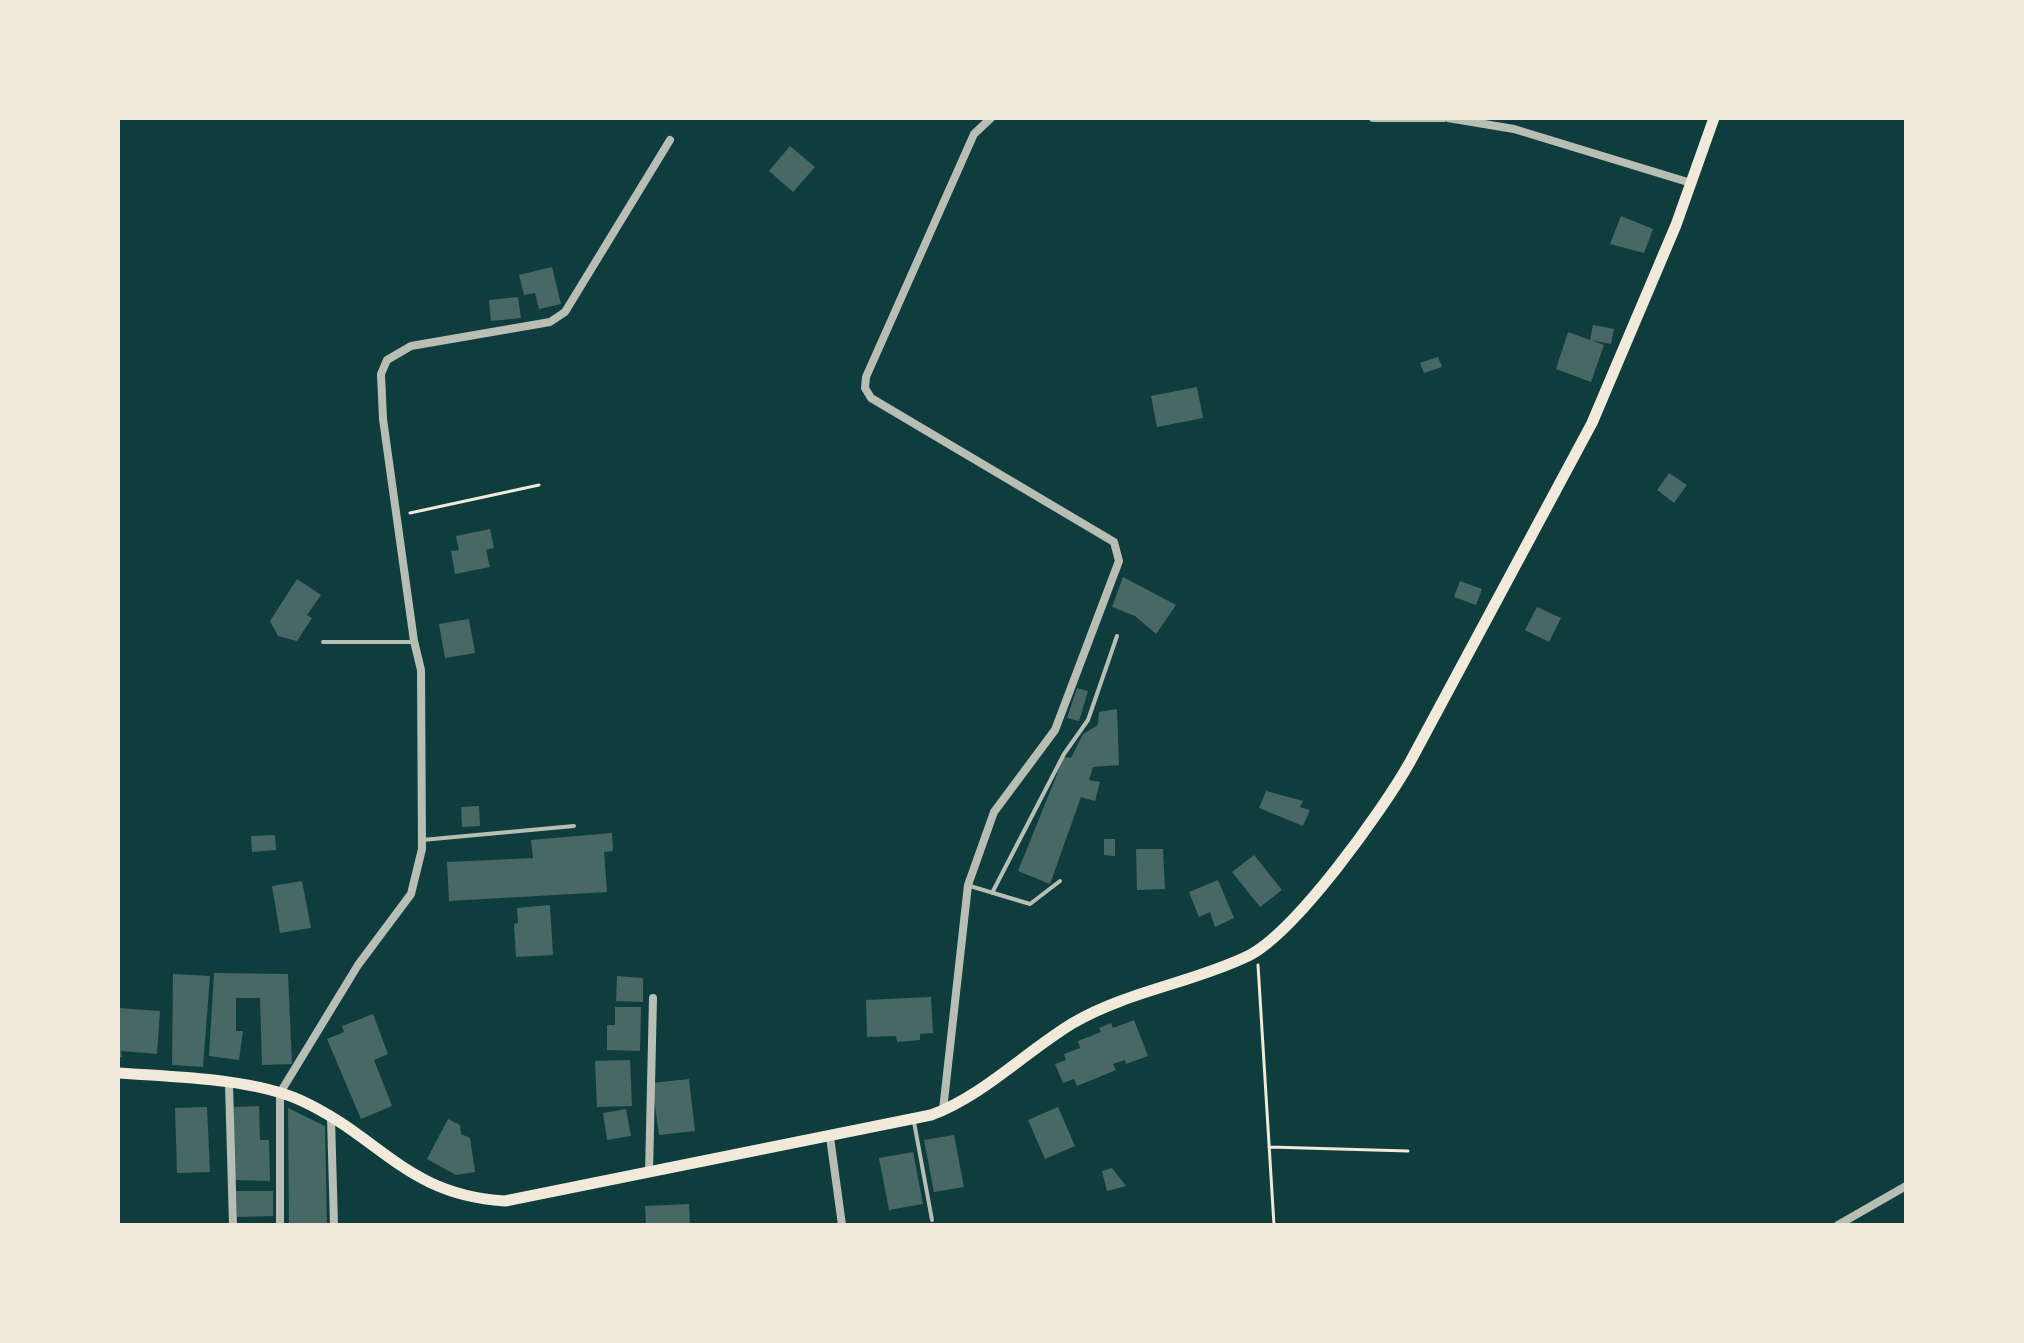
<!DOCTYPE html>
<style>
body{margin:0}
#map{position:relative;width:2024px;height:1343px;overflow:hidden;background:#0f3d3e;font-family:"Fira Sans",sans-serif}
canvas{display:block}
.frame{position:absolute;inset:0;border:120px solid #f1e9da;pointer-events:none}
</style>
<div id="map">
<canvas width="2024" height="1343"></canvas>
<div class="frame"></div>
</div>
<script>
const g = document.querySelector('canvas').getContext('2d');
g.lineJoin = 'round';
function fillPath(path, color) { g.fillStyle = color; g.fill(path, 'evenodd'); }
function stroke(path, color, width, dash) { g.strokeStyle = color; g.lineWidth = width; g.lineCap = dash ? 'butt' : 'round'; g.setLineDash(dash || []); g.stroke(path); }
const building = new Path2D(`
 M 790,146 L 815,167 L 793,192 L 769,171 Z
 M 1621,216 L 1653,229 L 1644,253 L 1610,244 Z
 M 552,267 L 561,304 L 539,309 L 535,293 L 524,295 L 519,275 Z
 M 518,297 L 521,318 L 491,321 L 489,300 Z
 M 1593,325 L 1614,329 L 1611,344 L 1590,340 L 1604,345 L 1591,382 L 1556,369 L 1568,332 L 1590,340 Z
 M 1438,357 L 1442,367 L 1424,373 L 1420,363 Z
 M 1197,387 L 1203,418 L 1157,427 L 1151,396 Z
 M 1669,473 L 1687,485 L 1674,503 L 1657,490 Z
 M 490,529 L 494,548 L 486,550 L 490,567 L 455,574 L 451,551 L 459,550 L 456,536 Z
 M 1123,577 L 1176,605 L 1156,634 L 1135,616 L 1112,607 Z
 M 297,579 L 321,595 L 307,615 L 312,618 L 297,641 L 278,636 L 270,621 Z
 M 1460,581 L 1482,589 L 1476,605 L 1454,597 Z
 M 1537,607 L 1561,618 L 1549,642 L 1525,630 Z
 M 469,619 L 475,653 L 445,658 L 439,624 Z
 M 1077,688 L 1088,691 L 1079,721 L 1067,718 Z
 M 1117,709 L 1119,765 L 1093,767 L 1089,780 L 1100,782 L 1095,801 L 1081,797 L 1050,884 L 1018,871 L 1064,757 L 1071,758 L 1083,734 L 1098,725 L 1099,712 Z
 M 1266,791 L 1303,801 L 1300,807 L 1310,810 L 1303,826 L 1259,808 Z
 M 479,806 L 480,826 L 462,827 L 461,807 Z
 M 612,833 L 613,851 L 604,852 L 607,892 L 449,901 L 447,862 L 533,858 L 531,840 Z
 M 275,835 L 276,850 L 252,852 L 251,836 Z
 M 1104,839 L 1115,839 L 1115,856 L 1104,855 Z
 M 1136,849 L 1163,849 L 1165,889 L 1137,890 Z
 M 1254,855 L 1282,890 L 1260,907 L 1232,872 Z
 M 1218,880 L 1234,918 L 1215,927 L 1210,912 L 1199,917 L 1189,892 Z
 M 302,881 L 311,928 L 280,933 L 272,886 Z
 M 550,905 L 553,955 L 516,957 L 514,924 L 518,923 L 517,908 Z
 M 214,973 L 288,974 L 292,1064 L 262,1065 L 260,998 L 236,998 L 236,1031 L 243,1031 L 239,1060 L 209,1056 Z
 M 173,974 L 210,976 L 203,1067 L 172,1065 Z
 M 617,976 L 643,978 L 643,1002 L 616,1001 Z
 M 931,997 L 933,1033 L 920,1034 L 920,1040 L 897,1042 L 896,1036 L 867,1037 L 866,1000 Z
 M 615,1007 L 641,1007 L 640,1051 L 607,1050 L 607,1025 L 615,1025 Z
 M 118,1008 L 160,1011 L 157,1054 L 121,1051 L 122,1057 L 118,1057 Z
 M 373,1014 L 388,1054 L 374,1060 L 392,1106 L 361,1119 L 327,1039 L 344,1032 L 342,1026 Z
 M 1134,1020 L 1148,1056 L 1126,1064 L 1125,1060 L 1113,1064 L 1116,1070 L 1077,1086 L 1074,1079 L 1063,1083 L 1055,1064 L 1066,1060 L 1064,1054 L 1080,1048 L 1078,1041 L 1101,1032 L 1099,1028 L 1111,1023 L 1113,1028 Z
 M 630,1060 L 632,1106 L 597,1107 L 595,1061 Z
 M 689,1079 L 695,1131 L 659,1135 L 652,1083 Z
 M 259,1106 L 260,1140 L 269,1140 L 270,1181 L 233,1180 L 234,1107 Z
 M 207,1107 L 210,1172 L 177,1173 L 175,1108 Z
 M 1058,1107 L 1075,1146 L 1045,1159 L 1028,1120 Z
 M 288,1108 L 325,1126 L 327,1225 L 289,1225 Z
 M 626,1109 L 631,1136 L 607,1140 L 603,1113 Z
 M 448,1119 L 460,1125 L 461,1134 L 470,1138 L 475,1172 L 456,1175 L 427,1159 Z
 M 954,1135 L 964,1187 L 934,1192 L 924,1140 Z
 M 913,1152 L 923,1204 L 889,1210 L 879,1158 Z
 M 1112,1168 L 1126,1186 L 1107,1191 L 1102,1171 Z
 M 236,1191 L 273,1191 L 273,1216 L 237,1217 Z
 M 689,1204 L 690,1225 L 646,1225 L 645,1206 Z`);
const path = new Path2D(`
 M 410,513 L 539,485
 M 1258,965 L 1274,1225
 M 1269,1147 L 1408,1151`);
const service = new Path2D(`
 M 323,642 L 412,642
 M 422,840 L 574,826
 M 970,886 L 1030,904 L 1060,881
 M 992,893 L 1064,754 L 1088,720 L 1117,636
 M 914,1122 L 932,1220`);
const minor = new Path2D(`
 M 1373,118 L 1444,118
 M 1448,118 L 1514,129 L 1691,183
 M 229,1084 L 233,1225
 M 943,1110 L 968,885 L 994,812 L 1055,730 L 1119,561 L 1114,542 L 871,398 L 865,388 L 866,377 L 974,134 L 991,118
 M 331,1118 L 334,1225
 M 830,1137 L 842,1225
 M 649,1173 L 653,998
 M 280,1225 L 280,1093 L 358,965 L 411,894 L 422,849 L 421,670 L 414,641 L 383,419 L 381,374 L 387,360 L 411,346 L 550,322 L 565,312 L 670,140
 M 1838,1225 L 1906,1186`);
const secondary = new Path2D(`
 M 118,1073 C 172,1077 250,1078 300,1100 C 381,1137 406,1195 505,1201 L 931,1115 C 983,1096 1025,1052 1073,1023 C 1128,991 1192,983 1248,956 C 1296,932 1383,810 1410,762 L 1592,423 L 1676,225 L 1714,118`);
fillPath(building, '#486865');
stroke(path, '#f1e9da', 3);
stroke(service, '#b8beb3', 4);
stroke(minor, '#b8beb3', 8);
stroke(secondary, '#f1e9da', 11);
</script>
